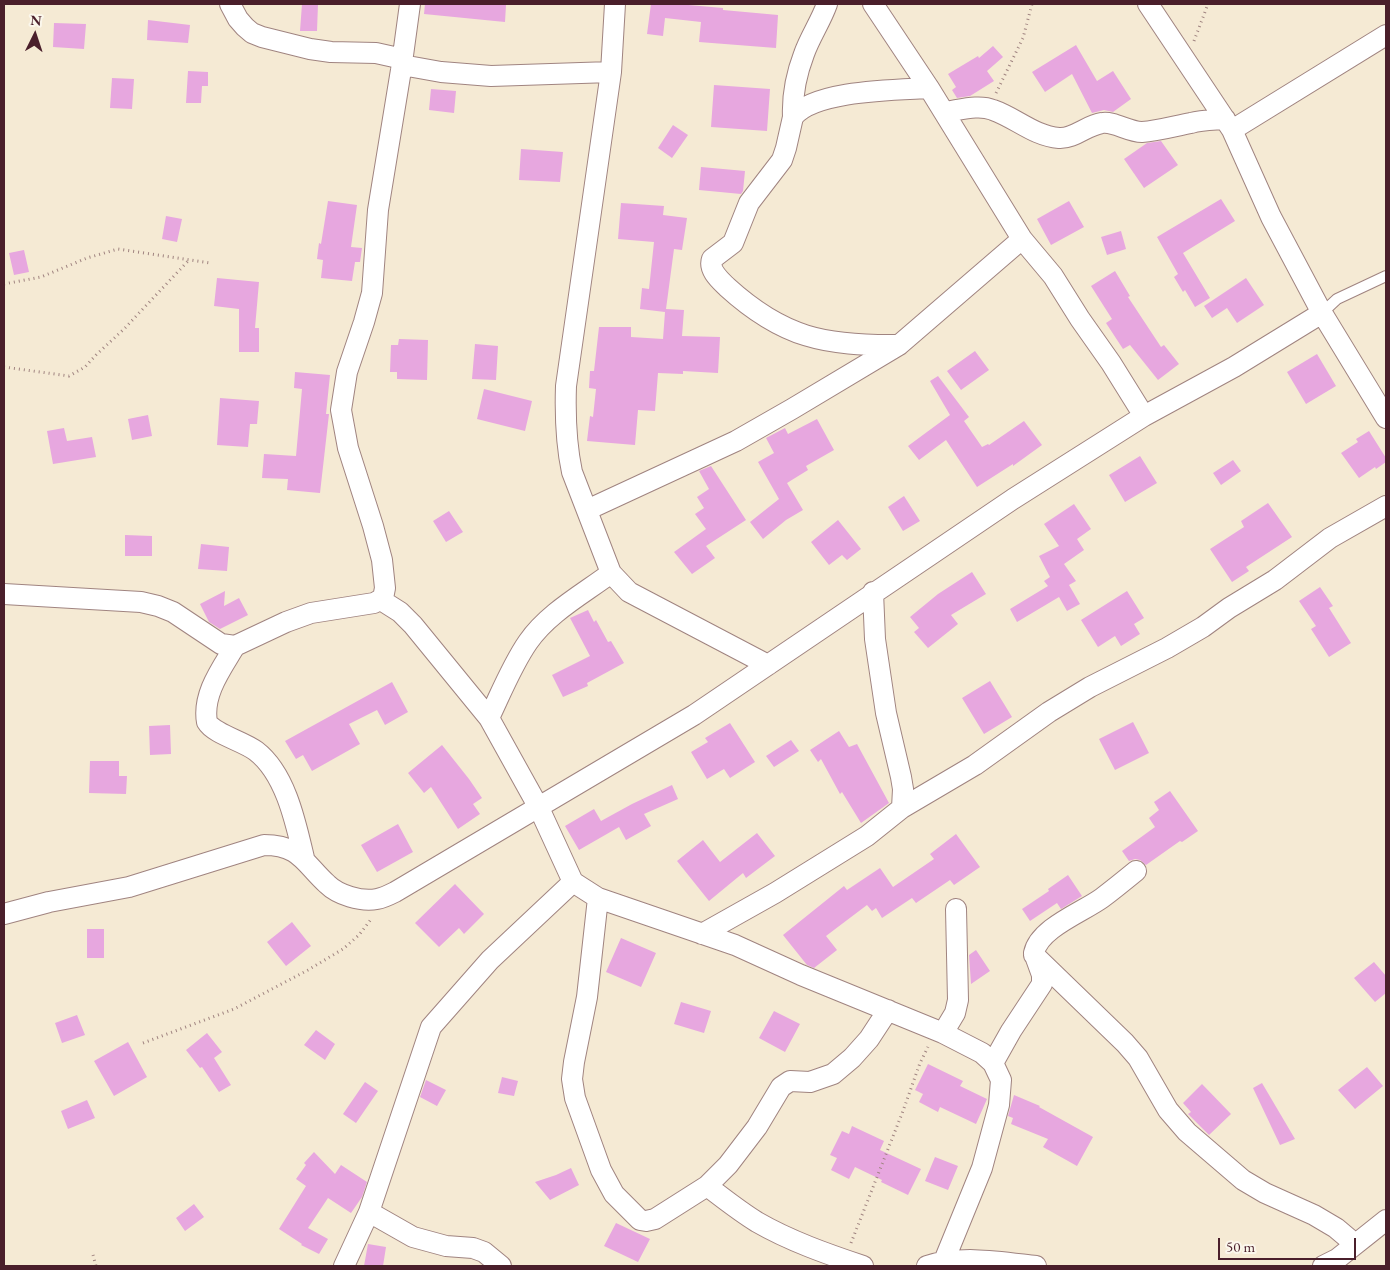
<!DOCTYPE html>
<style>
body{margin:0}
#map{position:relative;width:1390px;height:1270px;overflow:hidden;background:#f5ead4;font-family:"EB Garamond",serif}
canvas{display:block}
.frame{position:absolute;inset:0;border:5px solid #4a1f2b;pointer-events:none}
.north{position:absolute;left:10px;top:10px;width:50px;height:50px;-webkit-text-stroke:4px #fbf7ec;paint-order:stroke;rotate:4deg;font-size:14px;font-weight:700;line-height:20px;text-align:center;color:#4a1f2b}
.north::after{content:'';display:block;margin:auto;width:18px;height:22px;background:#4a1f2b;clip-path:polygon(50% 0,100% 100%,50% 72%,0 100%)}
.scale{position:absolute;left:1218px;top:1238px;width:138px;height:22px;box-sizing:border-box;border:2px solid #4a1f2b;border-top:0;padding-left:6px;font-size:15px;line-height:18px;white-space:nowrap;color:#4a1f2b;-webkit-text-stroke:4px #fbf7ec;paint-order:stroke}
</style>
<div id="map">
<canvas width="1390" height="1270"></canvas>
<div class="frame"></div>
<div class="north">N</div>
<div class="scale">50 m</div>
</div>
<script>
const g = document.querySelector('canvas').getContext('2d');
g.lineJoin = 'round';
function fillPath(path, color) { g.fillStyle = color; g.fill(path, 'evenodd'); }
function stroke(path, color, width, dash) { g.strokeStyle = color; g.lineWidth = width; g.lineCap = dash ? 'butt' : 'round'; g.setLineDash(dash || []); g.stroke(path); }
const building = new Path2D(`
 M 302,4 L 318,4 L 317,31 L 300,31 Z
 M 425,4 L 506,5 L 505,22 L 424,14 Z
 M 651,4 L 677,4 L 723,8 L 723,10 L 778,15 L 776,48 L 699,42 L 701,22 L 665,18 L 663,36 L 647,34 Z
 M 148,20 L 190,25 L 188,43 L 147,40 Z
 M 54,23 L 86,24 L 84,49 L 53,47 Z
 M 1076,45 L 1097,81 L 1113,71 L 1131,99 L 1113,112 L 1104,110 L 1092,113 L 1072,74 L 1045,92 L 1032,72 Z
 M 993,46 L 1003,57 L 987,71 L 994,81 L 970,96 L 957,98 L 952,90 L 956,87 L 948,74 L 978,56 L 979,58 Z
 M 188,71 L 208,72 L 208,86 L 202,86 L 201,103 L 186,103 Z
 M 112,78 L 134,79 L 132,109 L 110,108 Z
 M 714,85 L 770,89 L 767,131 L 711,127 Z
 M 431,89 L 456,91 L 454,113 L 429,110 Z
 M 673,125 L 688,135 L 672,158 L 658,148 Z
 M 1161,141 L 1178,165 L 1144,188 L 1124,159 L 1147,143 Z
 M 521,149 L 563,152 L 560,182 L 519,180 Z
 M 701,167 L 745,171 L 743,191 L 741,194 L 699,190 Z
 M 1221,199 L 1235,221 L 1183,253 L 1210,298 L 1195,307 L 1185,290 L 1183,292 L 1174,277 L 1178,274 L 1157,237 Z
 M 328,201 L 357,205 L 351,247 L 362,248 L 360,262 L 355,262 L 352,281 L 321,278 L 323,260 L 317,259 L 319,243 L 321,244 Z
 M 1069,201 L 1084,227 L 1051,245 L 1037,219 Z
 M 621,203 L 664,206 L 663,215 L 687,218 L 682,250 L 674,249 L 666,309 L 684,310 L 682,336 L 720,337 L 718,373 L 683,371 L 683,374 L 658,373 L 655,411 L 638,410 L 635,445 L 587,441 L 590,416 L 593,417 L 596,389 L 589,388 L 590,371 L 594,371 L 599,327 L 631,327 L 631,337 L 663,339 L 665,312 L 640,309 L 642,288 L 649,289 L 654,242 L 618,239 Z
 M 166,216 L 182,219 L 177,242 L 162,239 Z
 M 1121,231 L 1126,249 L 1107,255 L 1101,237 Z
 M 24,250 L 29,272 L 14,275 L 9,253 Z
 M 1115,271 L 1130,296 L 1128,297 L 1161,347 L 1164,345 L 1179,364 L 1158,380 L 1130,345 L 1123,349 L 1106,323 L 1112,319 L 1091,286 Z
 M 217,278 L 259,282 L 255,328 L 259,328 L 259,352 L 239,352 L 239,309 L 214,306 Z
 M 1246,278 L 1264,305 L 1237,323 L 1227,308 L 1212,318 L 1204,306 Z
 M 399,339 L 428,340 L 427,380 L 397,379 L 397,372 L 390,372 L 391,345 L 398,345 Z
 M 475,344 L 498,346 L 496,380 L 472,379 Z
 M 975,351 L 989,370 L 961,390 L 947,371 Z
 M 1317,354 L 1336,386 L 1306,404 L 1287,372 Z
 M 295,372 L 330,375 L 326,414 L 329,414 L 320,493 L 287,490 L 288,479 L 262,478 L 264,454 L 296,456 L 302,389 L 294,388 Z
 M 938,376 L 969,417 L 964,421 L 982,447 L 988,444 L 989,445 L 1024,421 L 1042,445 L 1013,466 L 1013,464 L 977,487 L 946,440 L 919,460 L 908,446 L 950,415 L 930,381 Z
 M 484,389 L 532,401 L 525,431 L 477,419 Z
 M 220,398 L 259,401 L 257,424 L 250,424 L 248,447 L 217,445 Z
 M 148,415 L 152,436 L 132,440 L 128,419 Z
 M 817,419 L 834,450 L 806,466 L 808,470 L 787,483 L 803,510 L 786,520 L 763,539 L 750,522 L 779,499 L 758,462 L 774,453 L 766,438 L 785,428 L 788,434 Z
 M 64,428 L 67,441 L 92,437 L 96,457 L 53,464 L 47,431 Z
 M 1369,431 L 1386,458 L 1386,462 L 1376,469 L 1375,467 L 1359,478 L 1341,453 L 1358,442 L 1356,439 Z
 M 1140,456 L 1157,483 L 1125,502 L 1109,475 Z
 M 1233,460 L 1241,471 L 1221,485 L 1213,473 Z
 M 711,466 L 746,520 L 706,546 L 715,558 L 692,574 L 674,552 L 706,529 L 695,514 L 704,508 L 697,497 L 709,489 L 699,471 Z
 M 904,496 L 920,521 L 903,531 L 888,507 Z
 M 1268,503 L 1292,537 L 1246,567 L 1249,571 L 1232,582 L 1210,549 L 1244,527 L 1241,521 Z
 M 1074,504 L 1091,529 L 1077,539 L 1084,550 L 1064,564 L 1076,581 L 1069,585 L 1080,604 L 1067,611 L 1059,597 L 1017,622 L 1010,609 L 1048,586 L 1044,581 L 1050,577 L 1039,556 L 1059,546 L 1044,524 Z
 M 449,511 L 463,532 L 446,542 L 433,521 Z
 M 838,520 L 861,549 L 847,560 L 842,555 L 829,565 L 811,542 Z
 M 125,535 L 152,536 L 152,556 L 125,556 Z
 M 201,544 L 229,547 L 227,571 L 198,569 Z
 M 972,572 L 986,594 L 951,615 L 958,624 L 928,648 L 914,632 L 919,628 L 910,617 L 938,594 Z
 M 1320,587 L 1333,606 L 1329,608 L 1351,643 L 1329,657 L 1311,629 L 1316,626 L 1299,601 Z
 M 225,591 L 224,606 L 239,598 L 248,615 L 220,629 L 209,622 L 200,604 Z
 M 1127,591 L 1144,618 L 1134,624 L 1140,634 L 1121,646 L 1115,636 L 1098,647 L 1081,620 Z
 M 588,610 L 594,622 L 596,620 L 608,642 L 611,641 L 624,663 L 587,683 L 588,686 L 563,697 L 552,675 L 590,656 L 570,618 Z
 M 990,681 L 1012,717 L 984,734 L 962,698 Z
 M 392,682 L 408,712 L 385,725 L 377,710 L 349,724 L 360,744 L 312,771 L 303,755 L 296,759 L 285,741 Z
 M 1133,722 L 1149,753 L 1115,770 L 1099,739 Z
 M 730,723 L 755,762 L 730,778 L 724,769 L 707,779 L 691,752 L 708,742 L 705,738 Z
 M 170,725 L 171,754 L 150,755 L 149,726 Z
 M 839,731 L 849,747 L 857,744 L 889,803 L 861,823 L 842,792 L 840,794 L 821,759 L 818,762 L 810,750 Z
 M 791,740 L 799,751 L 774,767 L 766,756 Z
 M 442,745 L 469,779 L 482,798 L 473,804 L 480,814 L 458,829 L 431,787 L 424,793 L 408,773 Z
 M 90,761 L 119,761 L 119,776 L 127,776 L 126,794 L 89,793 Z
 M 672,785 L 678,799 L 644,814 L 651,826 L 626,840 L 619,827 L 579,850 L 565,826 L 594,809 L 601,821 L 632,804 Z
 M 1170,791 L 1198,831 L 1182,842 L 1180,841 L 1146,865 L 1140,860 L 1135,859 L 1129,861 L 1122,851 L 1155,827 L 1149,818 L 1159,810 L 1154,802 Z
 M 398,824 L 413,852 L 377,872 L 361,845 Z
 M 757,833 L 775,856 L 746,878 L 743,873 L 709,901 L 677,861 L 703,840 L 720,862 Z
 M 956,834 L 980,867 L 954,885 L 950,880 L 916,903 L 912,898 L 882,918 L 876,908 L 872,911 L 867,905 L 826,936 L 837,950 L 814,968 L 807,965 L 783,935 L 844,886 L 847,890 L 880,868 L 893,887 L 934,859 L 930,854 Z
 M 1068,875 L 1082,896 L 1061,909 L 1057,903 L 1030,921 L 1022,909 L 1049,891 L 1048,889 Z
 M 455,884 L 484,914 L 464,934 L 459,928 L 439,947 L 415,923 Z
 M 292,922 L 311,946 L 286,966 L 267,942 Z
 M 87,929 L 104,929 L 104,958 L 87,958 Z
 M 621,938 L 656,953 L 641,987 L 606,972 Z
 M 976,950 L 990,971 L 971,984 L 969,955 Z
 M 1374,962 L 1386,976 L 1386,993 L 1375,1002 L 1354,978 Z
 M 681,1002 L 711,1011 L 704,1033 L 674,1024 Z
 M 774,1011 L 800,1024 L 785,1052 L 759,1038 Z
 M 77,1015 L 85,1035 L 62,1043 L 55,1023 Z
 M 316,1030 L 335,1044 L 325,1060 L 304,1045 Z
 M 207,1033 L 222,1052 L 214,1058 L 231,1085 L 219,1092 L 202,1067 L 200,1068 L 186,1050 Z
 M 128,1042 L 147,1077 L 114,1096 L 94,1061 Z
 M 928,1064 L 963,1081 L 960,1086 L 987,1099 L 976,1124 L 940,1107 L 938,1112 L 919,1102 L 923,1094 L 915,1090 Z
 M 1367,1067 L 1383,1086 L 1355,1109 L 1338,1090 Z
 M 502,1077 L 518,1081 L 514,1096 L 498,1093 Z
 M 426,1080 L 446,1090 L 437,1106 L 420,1097 Z
 M 365,1082 L 378,1091 L 356,1123 L 343,1114 Z
 M 1262,1083 L 1295,1139 L 1280,1145 L 1253,1088 Z
 M 1202,1084 L 1231,1114 L 1209,1135 L 1188,1114 L 1191,1112 L 1183,1103 Z
 M 1014,1095 L 1040,1106 L 1039,1107 L 1093,1137 L 1077,1166 L 1043,1147 L 1048,1139 L 1011,1124 L 1013,1118 L 1008,1116 Z
 M 87,1100 L 95,1118 L 68,1129 L 61,1111 Z
 M 852,1126 L 884,1141 L 880,1150 L 921,1169 L 908,1195 L 881,1182 L 882,1180 L 855,1167 L 849,1179 L 831,1170 L 837,1158 L 830,1155 L 842,1131 L 849,1134 Z
 M 314,1152 L 335,1174 L 341,1165 L 367,1182 L 362,1197 L 351,1213 L 328,1198 L 308,1228 L 328,1239 L 319,1254 L 301,1245 L 302,1244 L 279,1229 L 306,1186 L 296,1179 L 306,1165 L 304,1163 Z
 M 935,1157 L 958,1166 L 948,1190 L 925,1181 Z
 M 571,1168 L 579,1185 L 550,1200 L 535,1182 L 556,1175 Z
 M 194,1204 L 204,1217 L 185,1231 L 176,1218 Z
 M 616,1223 L 650,1239 L 638,1262 L 604,1246 Z
 M 368,1244 L 386,1247 L 383,1266 L 364,1266 Z`);
const path = new Path2D(`
 M 1194,41 L 1208,4
 M 996,93 L 1023,38 L 1032,4
 M 4,284 L 41,277 L 87,258 L 118,249 L 210,263
 M 4,367 L 69,376 L 85,367 L 96,355 L 124,329 L 189,260
 M 143,1043 L 234,1009 L 308,970 L 343,949 L 359,935 L 372,918
 M 851,1243 L 903,1111 L 920,1063 L 928,1047
 M 93,1255 L 96,1266`);
const lane = new Path2D(`
 M 1322,313 L 1337,299 L 1386,276`);
const street = new Path2D(`
 M 230,4 L 238,19 L 245,27 L 252,33 L 262,37 L 310,49 L 331,52 L 376,53 L 403,59
 M 615,4 L 611,72 L 566,386 C 565,416 566,444 572,472 L 611,573 L 629,592 L 768,665
 M 873,4 L 929,88 L 1022,239 L 1053,276 L 1080,319 L 1111,363 L 1144,416
 M 1148,4 L 1232,130 L 1271,217 L 1322,313 L 1386,418
 M 402,65 L 441,72 L 491,76 L 611,72
 M 944,112 C 960,110 979,104 993,110 C 1016,118 1034,136 1059,138 C 1074,139 1087,125 1102,123 C 1114,121 1128,132 1142,132 C 1158,131 1175,126 1191,123 C 1202,120 1214,120 1225,119
 M 793,117 C 792,95 796,75 804,54 C 810,37 821,21 827,4
 M 1232,130 L 1386,35
 M 899,345 C 825,346 783,338 727,287 C 720,280 708,270 712,259 L 733,243 L 749,203 L 782,160 L 786,148 L 793,117 C 814,90 896,90 929,88
 M 587,510 L 736,441 L 792,409 L 899,345 L 1022,239
 M 873,592 L 875,639 L 886,713 L 901,777 L 903,789 L 902,808
 M 4,594 L 141,602 L 158,606 L 173,612 L 221,644 L 235,646 L 286,622 L 311,613 L 374,603 L 383,598 L 385,588 L 382,560 L 373,526 L 348,448 L 341,410 L 347,372 L 364,322 L 372,293 L 378,210 L 401,70 L 410,4
 M 381,600 L 400,612 L 413,625 L 489,718 L 539,808 L 573,882 L 598,898 L 735,945 L 801,975 L 943,1033 L 982,1053 L 993,1063 L 1001,1080 L 999,1105 L 982,1168 L 944,1261
 M 235,646 C 222,668 202,694 207,722 C 214,734 243,741 256,751 C 286,774 296,824 304,858
 M 489,718 C 501,693 512,665 528,642 C 548,613 583,594 611,573
 M 598,898 L 587,997 L 574,1062 L 572,1079 L 575,1098 L 601,1170 L 614,1194 L 640,1220 L 646,1221 L 655,1219 L 707,1186 L 728,1165 L 757,1127 L 781,1087 L 790,1081 L 810,1082 L 833,1074 L 852,1058 L 869,1039 L 888,1010
 M 4,914 L 49,902 L 129,887 L 264,845 C 300,845 304,863 327,884 C 338,895 361,902 377,899 C 383,898 389,895 395,892 L 694,715 L 1013,499 L 1144,416 L 1234,367 L 1322,313
 M 702,934 L 775,893 L 867,836 L 902,808 L 975,765 L 1049,712 L 1090,687 L 1167,648 L 1203,627 L 1229,608 L 1275,580 L 1330,538 L 1386,506
 M 1034,955 L 1125,1043 L 1138,1058 L 1168,1110 L 1187,1132 L 1243,1180 L 1265,1193 L 1314,1215 L 1336,1228 L 1355,1244
 M 943,1033 L 955,1013 L 958,1000 L 956,909
 M 993,1063 L 1011,1031 L 1042,984 L 1042,975 L 1034,953 C 1039,928 1083,912 1102,898 C 1114,889 1125,880 1136,871
 M 707,1186 C 723,1198 739,1211 757,1222 C 790,1241 827,1254 863,1266
 M 369,1212 L 413,1237 L 446,1246 L 473,1248 L 484,1252 L 501,1266
 M 344,1266 L 369,1212 L 431,1027 L 490,960 L 573,882
 M 927,1266 C 962,1255 1001,1262 1036,1266
 M 1323,1266 L 1337,1259 L 1386,1220`);
fillPath(building, '#e7a7df');
stroke(lane, '#a08480', 12);
stroke(street, '#a08480', 22);
stroke(path, '#a08480', 3, [1, 4]);
stroke(lane, '#fff', 10);
stroke(street, '#fff', 20);
</script>
